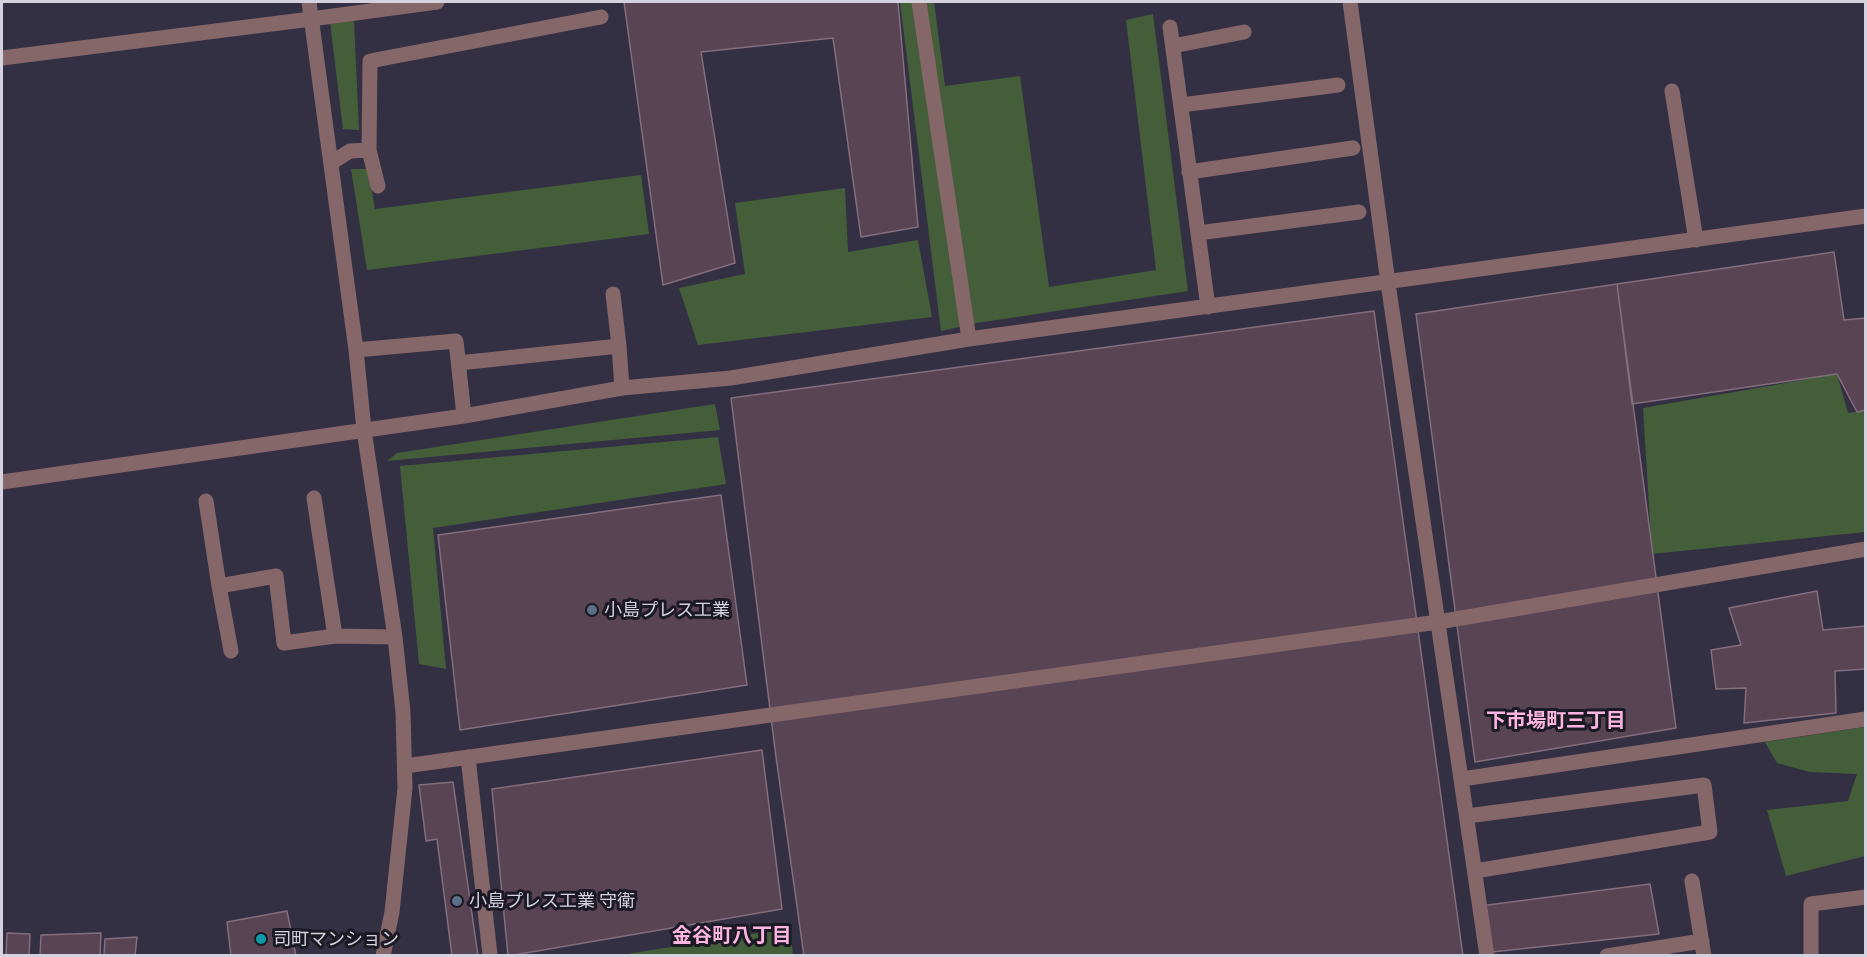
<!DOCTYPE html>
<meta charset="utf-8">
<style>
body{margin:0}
#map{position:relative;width:1867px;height:957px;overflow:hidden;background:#343044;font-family:"Exo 2",sans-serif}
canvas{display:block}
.frame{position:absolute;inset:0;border:3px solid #d4d2df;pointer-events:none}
</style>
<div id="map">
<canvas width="1867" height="957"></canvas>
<div class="frame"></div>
</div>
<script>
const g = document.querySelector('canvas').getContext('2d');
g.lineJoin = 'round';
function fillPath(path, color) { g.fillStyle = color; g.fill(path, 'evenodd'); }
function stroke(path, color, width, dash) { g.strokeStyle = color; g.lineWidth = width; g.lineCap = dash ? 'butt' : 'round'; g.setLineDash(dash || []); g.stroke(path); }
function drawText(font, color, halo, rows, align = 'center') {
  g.font = font + ' "Exo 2","Noto Sans JP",sans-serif'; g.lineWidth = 6; g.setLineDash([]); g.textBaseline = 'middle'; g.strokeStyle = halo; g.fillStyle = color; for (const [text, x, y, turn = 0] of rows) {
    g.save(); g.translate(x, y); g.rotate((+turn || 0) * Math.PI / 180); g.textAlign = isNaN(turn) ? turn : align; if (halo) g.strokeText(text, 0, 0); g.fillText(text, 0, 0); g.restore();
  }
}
const green = new Path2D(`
 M 900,2 L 934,2 L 945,86 L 1020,76 L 1049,287 L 1156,270 L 1126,20 L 1153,14 L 1188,291 L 977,323 L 941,331 Z
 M 354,21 L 359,130 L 343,129 L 330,22 Z
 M 351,169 L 368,169 L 375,209 L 641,175 L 649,234 L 367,270 Z
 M 845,188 L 848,252 L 918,240 L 932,317 L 698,345 L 679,288 L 745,274 L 735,203 Z
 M 1837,374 L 1848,413 L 1865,411 L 1865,532 L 1652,554 L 1643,408 Z
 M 715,404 L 720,430 L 387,461 L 397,453 Z
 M 718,437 L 726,484 L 433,528 L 446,669 L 419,664 L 400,466 Z
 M 1865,727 L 1865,856 L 1786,876 L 1767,810 L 1848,801 L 1857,774 L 1810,772 L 1777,763 L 1765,742 Z
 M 790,928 L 793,955 L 621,955 Z`);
const building = new Path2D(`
 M 624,2 L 898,2 L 918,227 L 861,237 L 833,38 L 701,52 L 735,263 L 663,285 Z
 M 1834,252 L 1844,320 L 1866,318 L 1866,410 L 1857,412 L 1837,374 L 1632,404 L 1617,284 Z
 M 1617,284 L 1676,728 L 1475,762 L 1416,314 Z
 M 1374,311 L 1463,956 L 804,956 L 776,757 L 731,398 Z
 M 721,495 L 747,685 L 460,730 L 438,535 Z
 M 1817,591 L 1823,630 L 1866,626 L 1866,669 L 1835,671 L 1836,713 L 1744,723 L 1746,688 L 1716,689 L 1711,650 L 1741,645 L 1729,608 Z
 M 762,750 L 782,909 L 508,956 L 492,789 Z
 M 453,782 L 478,956 L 452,956 L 437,839 L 426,841 L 419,785 Z
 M 1650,884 L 1659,934 L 1492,952 L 1480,906 Z
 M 287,911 L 296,956 L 231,956 L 227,922 Z
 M 7,933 L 30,934 L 29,956 L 6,956 Z
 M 101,933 L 100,956 L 40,956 L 41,935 Z
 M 137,937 L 135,956 L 104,956 L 105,939 Z`);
const minor = new Path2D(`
 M 309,2 L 356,350 L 364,430 L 395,637 L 403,712 L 405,788 L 392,912 L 383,956
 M 919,2 L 969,339
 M 1350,2 L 1388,283 L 1487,956
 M 1170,27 L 1208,307
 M 1173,46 L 1244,32
 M 2,58 L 311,19 L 437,2
 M 1672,91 L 1696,240
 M 1181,105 L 1338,85
 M 369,150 L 370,61 L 601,17
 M 331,163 L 350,151 L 369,150 L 378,186
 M 1189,172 L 1353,148
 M 1198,233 L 1359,212
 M 613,294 L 619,346
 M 356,350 L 456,341 L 464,416
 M 459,363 L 619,346 L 622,388
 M 2,482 L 464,416 L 622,388 L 731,378 L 969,339 L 1866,216
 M 314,498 L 335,636 L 395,637
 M 206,501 L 219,586
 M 231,651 L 219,586 L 276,576 L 284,643 L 335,636
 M 468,757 L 490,955
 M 405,766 L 1438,622 L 1866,549
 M 1462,779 L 1866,719
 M 1467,816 L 1704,785 L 1710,832 L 1475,871
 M 1692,881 L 1704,956
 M 1607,956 L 1702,941
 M 1811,956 L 1811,904 L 1866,897`);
const markers = [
 [592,610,6,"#5c6f8a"],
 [457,901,6,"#5c6f8a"],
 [261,939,6,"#0f9aa8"]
];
const poiNames = [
 ["小島プレス工業",604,610],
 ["小島プレス工業 守衛",469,901],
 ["司町マンション",273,939]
];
const neighbourhoodNames = [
 ["下市場町三丁目",1556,720],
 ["金谷町八丁目",732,935]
];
fillPath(green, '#445e3a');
fillPath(building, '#594453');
stroke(building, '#846d7d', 1.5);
stroke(minor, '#866769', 15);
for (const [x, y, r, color] of markers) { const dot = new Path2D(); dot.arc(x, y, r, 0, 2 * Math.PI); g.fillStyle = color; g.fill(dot); stroke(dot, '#1b1923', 2); }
drawText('18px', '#d4d2df', '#1b1923', poiNames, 'left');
drawText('bold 20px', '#fcb4e0', '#1b1923', neighbourhoodNames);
</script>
